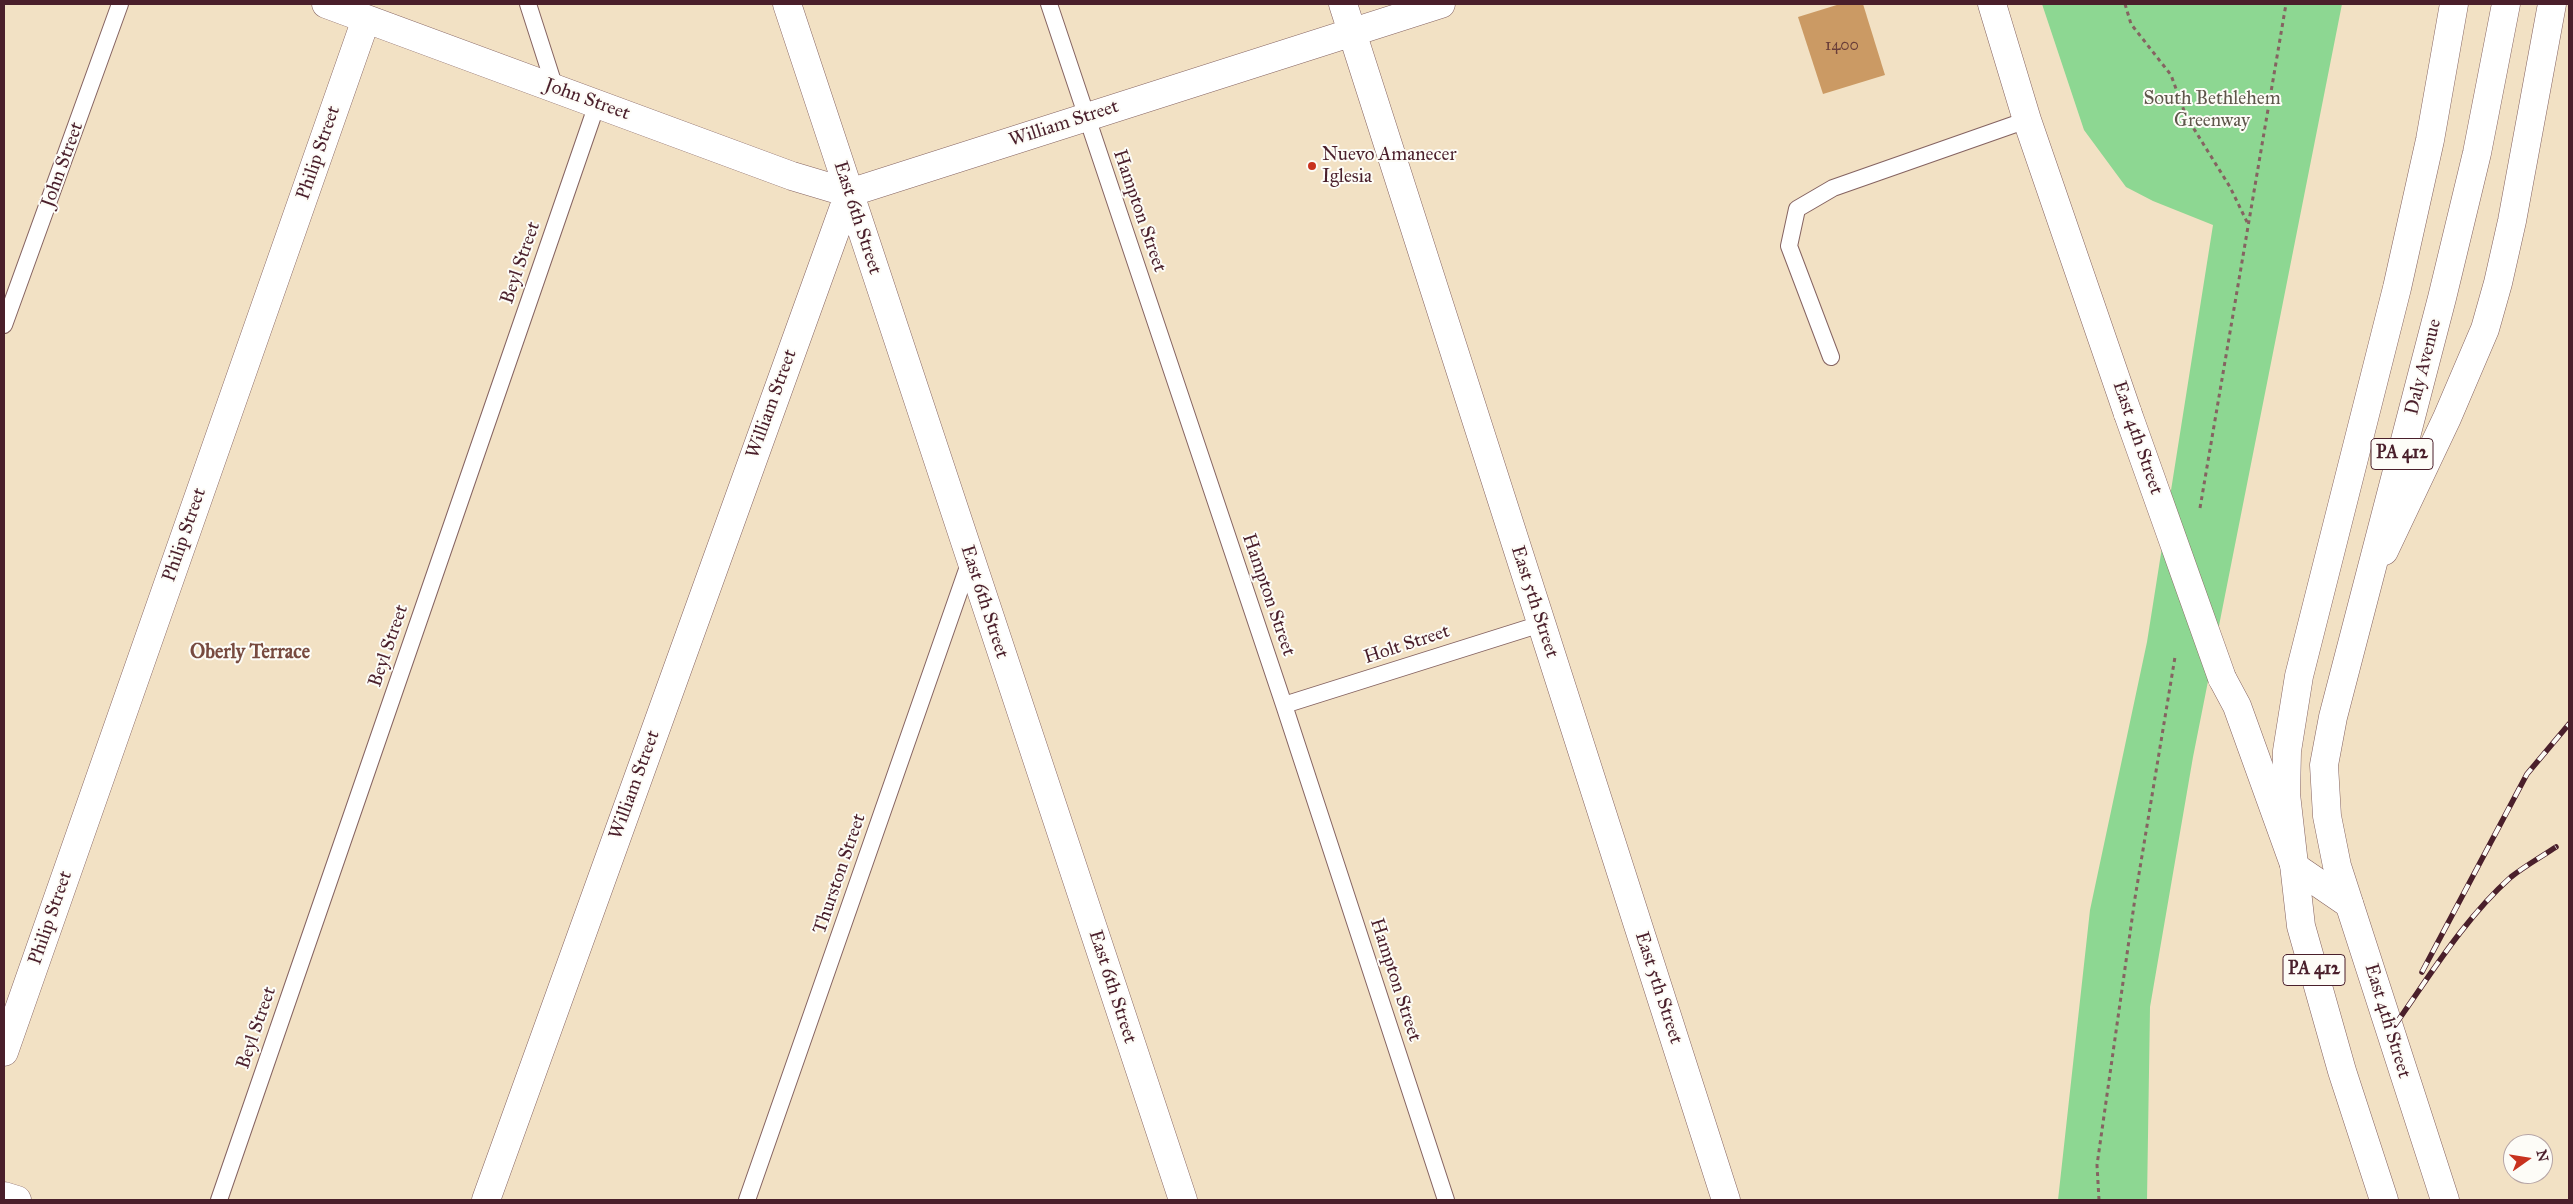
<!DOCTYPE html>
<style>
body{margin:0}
#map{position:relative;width:2573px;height:1204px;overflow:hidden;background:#f2e1c4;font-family:"IM FELL Great Primer",serif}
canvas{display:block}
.frame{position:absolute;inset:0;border:5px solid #4a1f2b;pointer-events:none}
.north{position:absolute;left:2503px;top:1134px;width:50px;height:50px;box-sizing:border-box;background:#fdfcf7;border:1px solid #b5a4a5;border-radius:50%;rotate:77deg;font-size:14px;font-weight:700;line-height:20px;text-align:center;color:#4a1f2b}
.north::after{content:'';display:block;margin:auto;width:18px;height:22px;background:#c8321e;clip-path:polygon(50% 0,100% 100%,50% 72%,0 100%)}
</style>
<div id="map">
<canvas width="2573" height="1204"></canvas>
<div class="frame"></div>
<div class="north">N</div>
</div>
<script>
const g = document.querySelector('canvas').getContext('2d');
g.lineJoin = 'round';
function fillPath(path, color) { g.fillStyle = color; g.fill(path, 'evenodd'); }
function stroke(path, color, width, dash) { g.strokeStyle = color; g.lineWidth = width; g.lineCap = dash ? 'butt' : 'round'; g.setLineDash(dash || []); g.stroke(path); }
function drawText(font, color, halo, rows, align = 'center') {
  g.font = font + ' "IM FELL Great Primer",serif'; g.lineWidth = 4; g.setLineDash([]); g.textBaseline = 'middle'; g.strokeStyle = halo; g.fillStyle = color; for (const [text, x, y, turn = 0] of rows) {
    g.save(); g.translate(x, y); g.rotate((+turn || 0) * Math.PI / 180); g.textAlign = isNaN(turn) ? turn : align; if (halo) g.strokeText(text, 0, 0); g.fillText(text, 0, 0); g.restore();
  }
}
const green = new Path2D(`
 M 2042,4 L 2342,4 L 2193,757 L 2150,1007 L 2147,1200 L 2058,1200 L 2090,910 L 2147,642 L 2213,225 L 2153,201 L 2126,187 L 2084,130 Z`);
const building = new Path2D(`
 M 1840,4 L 1863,4 L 1885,75 L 1823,94 L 1798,17 Z`);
const path = new Path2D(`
 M 2125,4 L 2131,24 L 2171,75 L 2186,116 L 2230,187 L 2248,224
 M 2200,508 L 2286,4
 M 2099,1200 L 2097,1165 L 2135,898 L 2175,657`);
const service = new Path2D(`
 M 528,4 L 555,88
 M 1049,4 L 1284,705 L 1446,1200
 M 4,325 L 120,4
 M 1831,357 L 1789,246 L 1797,209 L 1833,188 L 2027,120
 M 1284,705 L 1541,624
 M 219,1200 L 597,104
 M 747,1200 L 970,561`);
const minor = new Path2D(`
 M 326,4 L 792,176 L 849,193
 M 787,4 L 1183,1200
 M 1343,4 L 1726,1200
 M 849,193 L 1441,4
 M 2384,551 L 2447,418 L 2485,329 L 2498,283 L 2512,221 L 2552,4
 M 4,1052 L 366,19
 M 4,1196 L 17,1200
 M 486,1200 L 849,193`);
const secondary = new Path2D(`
 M 1992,4 L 2027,120 L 2128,414
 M 2222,678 L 2237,706 L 2295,867 L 2349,904`);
const trunk = new Path2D(`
 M 2384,1200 L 2342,1071 L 2301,926 L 2286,794 L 2287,751 L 2299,676 L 2397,288 L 2430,140 L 2454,4
 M 2445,1200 L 2337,866 L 2327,816 L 2324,765 L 2333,717 L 2442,298 L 2477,153 L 2506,4`);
const rail = new Path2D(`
 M 2422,972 L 2527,774 L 2569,724
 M 2395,1025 C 2431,974 2464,919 2511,877 C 2525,866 2541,857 2556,847`);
const secondaryBridge = new Path2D(`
 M 2128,414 L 2222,678`);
const markers = [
 [1312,166,5,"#c8321e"]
];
const numberNames = [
 ["1400",1842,46]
];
const shields = [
 [2402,454,62],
 [2314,970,62]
];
const shieldNames = [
 ["PA 412",2402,454],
 ["PA 412",2314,970]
];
const parkNames = [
 ["South Bethlehem",2212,99],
 ["Greenway",2212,121]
];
const streetNames = [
 ["John Street",587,100,20],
 ["William Street",1064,124,-18],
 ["Philip Street",319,153,-71],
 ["John Street",63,165,-70],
 ["Hampton Street",1139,211,71],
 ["East 6th Street",857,218,72],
 ["Beyl Street",521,263,-71],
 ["Daly Avenue",2424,367,-76],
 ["William Street",772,404,-70],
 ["East 4th Street",2137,438,71],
 ["Philip Street",185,535,-71],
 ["Hampton Street",1268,595,71],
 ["East 6th Street",984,602,72],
 ["East 5th Street",1534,602,72],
 ["Holt Street",1407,645,-18],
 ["Beyl Street",389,646,-71],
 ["William Street",635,785,-70],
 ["Thurston Street",840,874,-71],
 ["Philip Street",51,918,-71],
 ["Hampton Street",1395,980,72],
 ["East 6th Street",1112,987,72],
 ["East 5th Street",1658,988,72],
 ["East 4th Street",2387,1021,73],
 ["Beyl Street",257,1028,-71]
];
const poiNames = [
 ["Nuevo Amanecer",1322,155],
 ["Iglesia",1322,177]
];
const neighbourhoodNames = [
 ["Oberly Terrace",250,653]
];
fillPath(green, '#8dd792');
fillPath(building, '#cb9a64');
stroke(service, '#856361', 18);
stroke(minor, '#856361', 29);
stroke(secondary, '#856361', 29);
stroke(trunk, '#856361', 29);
stroke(path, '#856361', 3, [4, 4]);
stroke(service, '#fff', 16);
stroke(minor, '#fff', 28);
stroke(secondary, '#fff', 28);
stroke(trunk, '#fff', 28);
stroke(rail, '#4a1f2b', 5.5);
stroke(rail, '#fdfcf7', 4, [11]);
stroke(secondaryBridge, '#856361', 29, []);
stroke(secondaryBridge, '#fff', 28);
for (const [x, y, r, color] of markers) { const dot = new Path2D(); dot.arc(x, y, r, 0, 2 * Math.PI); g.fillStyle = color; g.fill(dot); stroke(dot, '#fdfcf7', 2); }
drawText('16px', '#6a3e39', null, numberNames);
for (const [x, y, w] of shields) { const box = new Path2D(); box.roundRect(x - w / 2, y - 15.5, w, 31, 4); g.fillStyle = '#fdfcf7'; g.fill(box); stroke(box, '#4a1f2b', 1); }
drawText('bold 18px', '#4a1f2b', null, shieldNames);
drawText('19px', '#5e564a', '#fdfcf7', parkNames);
drawText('19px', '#4a1f2b', '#fdfcf7', streetNames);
drawText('19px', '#4a1f2b', '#fdfcf7', poiNames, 'left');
drawText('bold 20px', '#774a3f', '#fdfcf7', neighbourhoodNames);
</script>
